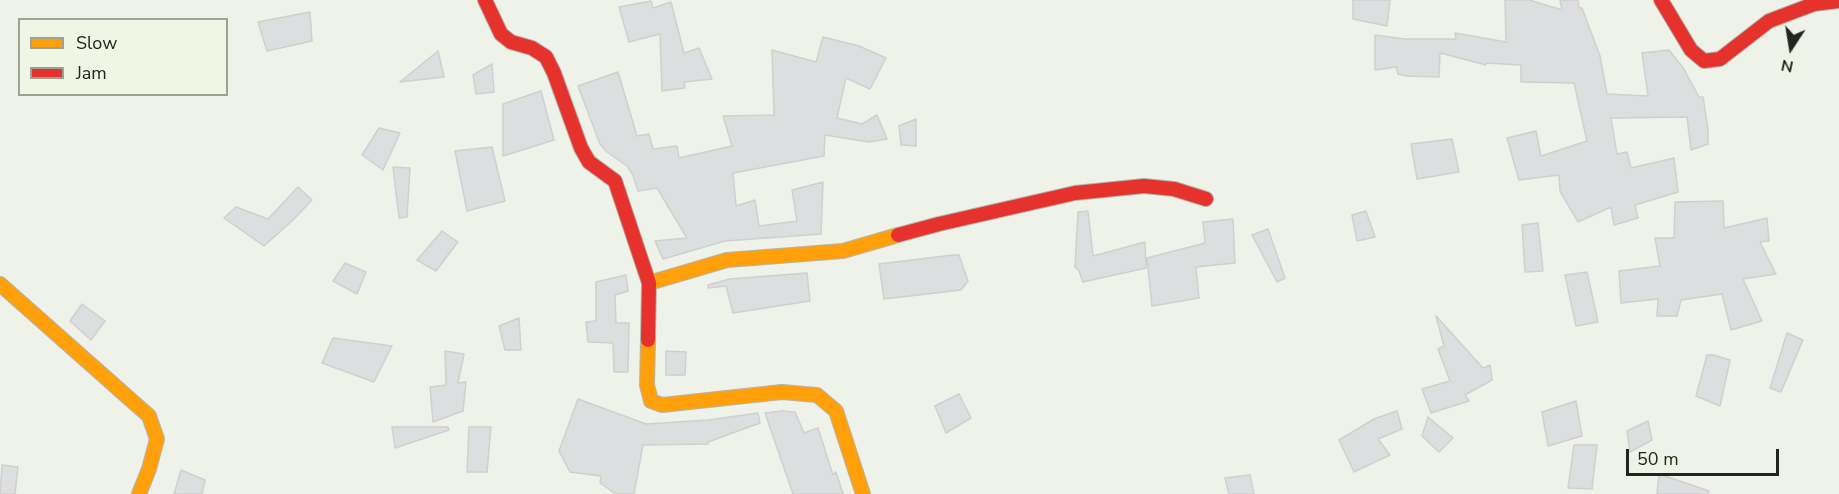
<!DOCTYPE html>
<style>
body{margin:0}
#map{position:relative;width:1839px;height:494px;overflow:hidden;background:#eff2e8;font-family:"Nunito Sans",sans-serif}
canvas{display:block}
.legend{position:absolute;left:18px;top:18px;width:210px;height:78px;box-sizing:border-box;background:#f1f6e4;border:2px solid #9ea295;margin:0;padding:8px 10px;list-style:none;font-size:18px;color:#22241e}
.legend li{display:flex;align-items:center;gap:12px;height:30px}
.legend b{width:30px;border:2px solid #9ea295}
.north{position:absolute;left:1761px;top:18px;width:60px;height:60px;-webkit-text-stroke:4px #f1f6e4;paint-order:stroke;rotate:192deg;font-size:16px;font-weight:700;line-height:24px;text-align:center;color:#22241e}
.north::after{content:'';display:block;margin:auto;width:21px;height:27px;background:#22241e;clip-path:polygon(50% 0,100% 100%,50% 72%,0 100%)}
.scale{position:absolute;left:1626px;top:449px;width:153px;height:27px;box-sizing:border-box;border:3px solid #22241e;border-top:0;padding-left:8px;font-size:18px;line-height:21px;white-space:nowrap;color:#22241e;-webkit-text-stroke:4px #f1f6e4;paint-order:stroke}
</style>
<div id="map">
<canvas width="1839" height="494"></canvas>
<ul class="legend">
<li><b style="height:8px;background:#ff9f0a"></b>Slow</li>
<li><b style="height:8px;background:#e5322d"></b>Jam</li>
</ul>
<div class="north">N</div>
<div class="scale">50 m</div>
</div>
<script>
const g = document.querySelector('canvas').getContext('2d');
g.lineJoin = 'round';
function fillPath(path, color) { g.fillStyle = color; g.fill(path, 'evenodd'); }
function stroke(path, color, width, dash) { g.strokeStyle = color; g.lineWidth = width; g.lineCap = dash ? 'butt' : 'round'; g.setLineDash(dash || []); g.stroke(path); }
const building = new Path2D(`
 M 1353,0 L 1390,0 L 1387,26 L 1353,19 Z
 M 1505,0 L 1529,0 L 1562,10 L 1560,0 L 1578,0 L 1579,8 L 1582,8 L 1600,56 L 1607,94 L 1648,96 L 1642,53 L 1669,50 L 1684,69 L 1699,97 L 1703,97 L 1708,129 L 1708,144 L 1691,150 L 1687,117 L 1611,118 L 1617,154 L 1627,152 L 1631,168 L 1674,158 L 1678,192 L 1635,205 L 1638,218 L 1614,225 L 1611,207 L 1578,222 L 1560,191 L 1559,175 L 1519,180 L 1507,138 L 1536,131 L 1541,156 L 1587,141 L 1574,83 L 1521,82 L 1521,65 L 1486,63 L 1486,65 L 1440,53 L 1439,77 L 1407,76 L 1398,74 L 1396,67 L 1375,70 L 1375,35 L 1405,39 L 1456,39 L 1455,33 L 1506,42 Z
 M 651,1 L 653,8 L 671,2 L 684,53 L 699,48 L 712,79 L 684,82 L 685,88 L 662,91 L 660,34 L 629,42 L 619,7 Z
 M 310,12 L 312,41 L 267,51 L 258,22 Z
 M 823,37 L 859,46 L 886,58 L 870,89 L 846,78 L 837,118 L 862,124 L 877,115 L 887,139 L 869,142 L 825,135 L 824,156 L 733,173 L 736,206 L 755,200 L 759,226 L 797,221 L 792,190 L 823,182 L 821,234 L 725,241 L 663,259 L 655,241 L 687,238 L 657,188 L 638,191 L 633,175 L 627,166 L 607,152 L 600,144 L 578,86 L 618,72 L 637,136 L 649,134 L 653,149 L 677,146 L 679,158 L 732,146 L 723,116 L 774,115 L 772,50 L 816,62 Z
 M 438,51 L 444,77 L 400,82 Z
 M 492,64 L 494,92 L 476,94 L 473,75 Z
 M 541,91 L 554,140 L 503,156 L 503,104 Z
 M 916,119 L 916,146 L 901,145 L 899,126 Z
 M 379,128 L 400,133 L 383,170 L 362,155 Z
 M 1452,139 L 1459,172 L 1417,179 L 1411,144 Z
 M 492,147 L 505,201 L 467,211 L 455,151 Z
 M 393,167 L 410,168 L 407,217 L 399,218 Z
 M 298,187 L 312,200 L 293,220 L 264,246 L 224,218 L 236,207 L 268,219 Z
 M 1723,201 L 1724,228 L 1767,218 L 1769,241 L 1760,242 L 1776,274 L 1743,279 L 1762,321 L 1731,330 L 1722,294 L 1681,300 L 1677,316 L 1657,316 L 1658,299 L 1621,303 L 1619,271 L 1660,266 L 1655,238 L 1674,238 L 1675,202 Z
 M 1088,211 L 1093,256 L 1145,242 L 1146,268 L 1083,282 L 1079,271 L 1075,267 L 1078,212 Z
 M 1366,211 L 1375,237 L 1357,241 L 1352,215 Z
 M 1233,219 L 1235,263 L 1196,267 L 1199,298 L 1152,306 L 1147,258 L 1205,243 L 1203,222 Z
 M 1538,223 L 1543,271 L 1525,272 L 1522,225 Z
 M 1268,229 L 1285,278 L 1277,282 L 1252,235 Z
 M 442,231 L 458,242 L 436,271 L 417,260 Z
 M 953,255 L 959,255 L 968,281 L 961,290 L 884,299 L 879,264 Z
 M 345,263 L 366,272 L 357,294 L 333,281 Z
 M 1587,272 L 1598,322 L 1576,326 L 1565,275 Z
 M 807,273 L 810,301 L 733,313 L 726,286 L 708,288 L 708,285 L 730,279 Z
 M 626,275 L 628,291 L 615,295 L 616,323 L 629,323 L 628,372 L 614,372 L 613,343 L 588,342 L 586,322 L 596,321 L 596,282 Z
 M 82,304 L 105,321 L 91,340 L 70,321 Z
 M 1436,316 L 1483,368 L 1490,365 L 1492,380 L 1465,395 L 1469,401 L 1431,413 L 1422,389 L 1450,381 L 1438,349 L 1444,346 Z
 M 519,318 L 521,350 L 505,350 L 499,326 Z
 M 1787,333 L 1803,340 L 1781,392 L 1770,388 Z
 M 333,338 L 392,346 L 374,382 L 322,363 Z
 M 445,351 L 464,354 L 458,383 L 466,382 L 463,411 L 433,422 L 430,387 L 446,385 Z
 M 666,351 L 686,352 L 685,375 L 666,375 Z
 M 1707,355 L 1714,355 L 1730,360 L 1720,406 L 1696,396 Z
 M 959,394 L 971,418 L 946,433 L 935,406 Z
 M 578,399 L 646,424 L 708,420 L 758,413 L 760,423 L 708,442 L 708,444 L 643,445 L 634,494 L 616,494 L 600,483 L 601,476 L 570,472 L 559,451 Z
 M 1576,401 L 1582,436 L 1548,446 L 1542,412 Z
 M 782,411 L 795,412 L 804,433 L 818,428 L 833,475 L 836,472 L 843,494 L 793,494 L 765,413 Z
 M 1397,411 L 1402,429 L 1378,439 L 1390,455 L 1354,472 L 1339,440 L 1374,419 Z
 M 1428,417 L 1453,438 L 1439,452 L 1422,436 Z
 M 1648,421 L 1652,440 L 1630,452 L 1627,431 Z
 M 392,427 L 448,427 L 449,430 L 395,448 Z
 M 469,427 L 491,427 L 487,472 L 467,472 Z
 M 1574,445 L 1597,445 L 1592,489 L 1568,488 Z
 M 2,465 L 18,467 L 15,494 L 0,494 Z
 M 181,470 L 205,480 L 202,494 L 174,494 Z
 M 1659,474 L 1709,491 L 1708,494 L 1657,494 Z
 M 1250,475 L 1254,494 L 1229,494 L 1225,478 Z`);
const slow = new Path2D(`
 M 649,283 L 727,260 L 843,251 L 898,235
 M 0,284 L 149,416 L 157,439 L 149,469 L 139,494
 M 648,340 L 647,385 L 651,401 L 662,405 L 782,392 L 817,395 L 836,411 L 863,494`);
const jam = new Path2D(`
 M 485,0 L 501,34 L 511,42 L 532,48 L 546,57 L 554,73 L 581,148 L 589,162 L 615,181 L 649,283 L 648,340
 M 1661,0 L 1691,50 L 1704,61 L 1720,59 L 1769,21 L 1814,4 L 1839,1
 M 898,235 L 939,224 L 1075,193 L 1144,186 L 1174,189 L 1206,199`);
fillPath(building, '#dddedf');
stroke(building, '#cfd0cf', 1.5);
stroke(slow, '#b4b6af', 16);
stroke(jam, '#b4b6af', 16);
stroke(slow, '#ff9f0a', 14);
stroke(jam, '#e5322d', 14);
</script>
